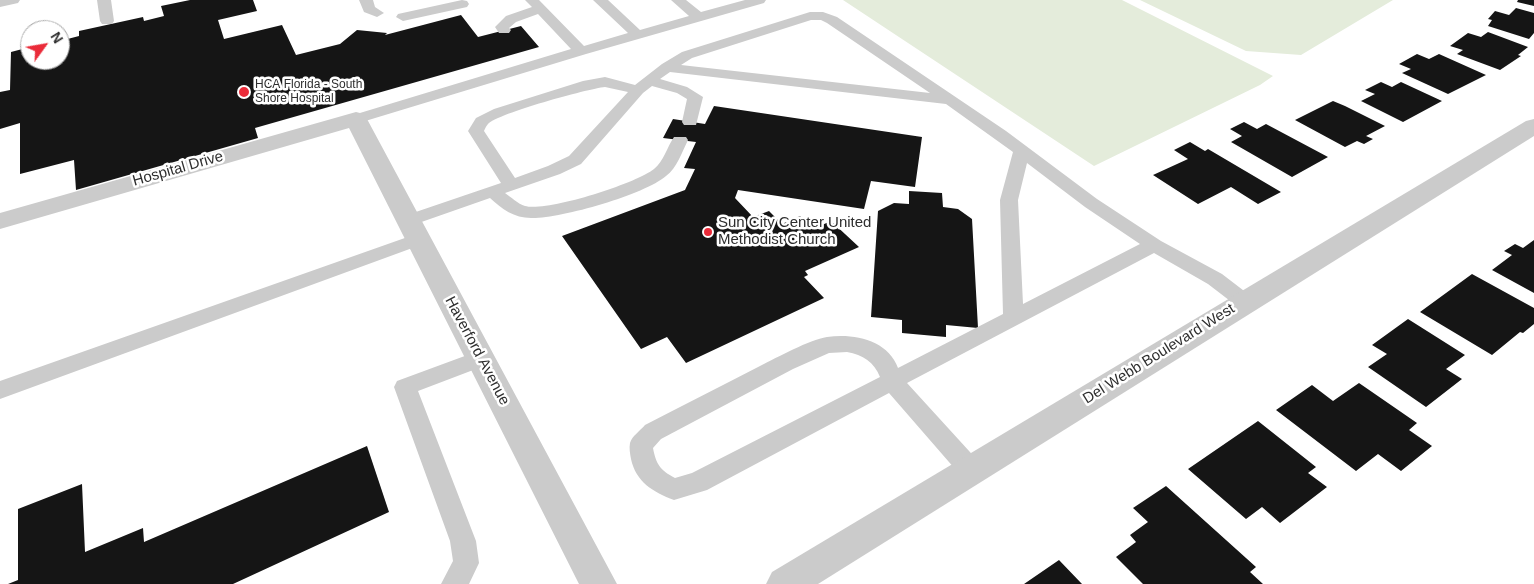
<!DOCTYPE html>
<style>
body{margin:0}
#map{position:relative;width:1534px;height:584px;overflow:hidden;background:#fff;font-family:Helvetica,sans-serif}
canvas{display:block}
.north{position:absolute;left:20px;top:20px;width:50px;height:50px;box-sizing:border-box;background:#fff;border:1px solid #ababab;border-radius:50%;rotate:58deg;font-size:14px;font-weight:700;line-height:20px;text-align:center;color:#2e2e2e}
.north::after{content:'';display:block;margin:auto;width:18px;height:22px;background:#ea2b39;clip-path:polygon(50% 0,100% 100%,50% 72%,0 100%)}
</style>
<div id="map">
<canvas width="1534" height="584"></canvas>
<div class="north">N</div>
</div>
<script>
const g = document.querySelector('canvas').getContext('2d');
g.lineJoin = 'round';
function fillPath(path, color) { g.fillStyle = color; g.fill(path, 'evenodd'); }
function stroke(path, color, width, dash) { g.strokeStyle = color; g.lineWidth = width; g.lineCap = dash ? 'butt' : 'round'; g.setLineDash(dash || []); g.stroke(path); }
function drawText(font, color, halo, rows, align = 'center') {
  g.font = font + ' Helvetica,sans-serif'; g.lineWidth = 5; g.setLineDash([]); g.textBaseline = 'middle'; g.strokeStyle = halo; g.fillStyle = color; for (const [text, x, y, turn = 0] of rows) {
    g.save(); g.translate(x, y); g.rotate((+turn || 0) * Math.PI / 180); g.textAlign = isNaN(turn) ? turn : align; if (halo) g.strokeText(text, 0, 0); g.fillText(text, 0, 0); g.restore();
  }
}
const green = new Path2D(`
 M 843,0 L 1122,0 L 1273,76 L 1260,85 L 1094,166 Z
 M 1140,0 L 1393,0 L 1301,55 L 1246,51 Z`);
const building = new Path2D(`
 M 190,0 L 253,0 L 257,11 L 218,20 L 224,39 L 282,25 L 296,55 L 340,44 L 357,30 L 387,33 L 385,35 L 461,15 L 478,37 L 521,26 L 539,47 L 255,128 L 258,138 L 76,190 L 74,160 L 20,174 L 20,123 L 0,129 L 0,92 L 10,90 L 11,52 L 30,47 L 30,60 L 60,60 L 60,41 L 79,36 L 79,31 L 143,17 L 144,21 L 164,16 L 161,6 Z
 M 1518,0 L 1534,0 L 1534,6 L 1517,2 Z
 M 1516,8 L 1534,13 L 1534,33 L 1529,39 L 1488,26 L 1492,20 L 1488,19 L 1495,11 L 1509,15 Z
 M 1488,32 L 1528,47 L 1518,55 L 1521,56 L 1500,70 L 1457,54 L 1463,50 L 1450,46 L 1468,33 L 1481,37 Z
 M 1417,54 L 1429,59 L 1439,54 L 1486,75 L 1448,94 L 1402,73 L 1411,69 L 1399,64 Z
 M 1381,82 L 1392,87 L 1401,82 L 1442,101 L 1403,122 L 1361,101 L 1375,94 L 1365,90 Z
 M 1333,101 L 1345,106 L 1385,126 L 1366,136 L 1373,139 L 1364,144 L 1357,141 L 1345,147 L 1295,120 Z
 M 714,106 L 922,137 L 915,187 L 871,181 L 864,209 L 738,190 L 735,198 L 753,217 L 769,211 L 782,224 L 800,216 L 813,229 L 831,221 L 859,247 L 805,271 L 808,275 L 804,277 L 824,298 L 686,363 L 667,337 L 641,349 L 562,236 L 685,190 L 695,169 L 684,168 L 696,142 L 663,138 L 673,119 L 705,124 Z
 M 1244,122 L 1257,129 L 1266,124 L 1328,157 L 1292,177 L 1231,142 L 1242,136 L 1230,129 Z
 M 1190,142 L 1205,151 L 1208,149 L 1281,192 L 1258,204 L 1231,187 L 1198,204 L 1153,175 L 1188,159 L 1174,150 Z
 M 909,191 L 942,193 L 943,207 L 958,209 L 972,219 L 978,328 L 946,325 L 946,337 L 902,333 L 902,320 L 871,317 L 878,211 L 894,203 L 909,204 Z
 M 1534,240 L 1534,293 L 1492,270 L 1512,255 L 1504,251 L 1515,244 L 1523,248 Z
 M 1472,274 L 1534,308 L 1534,324 L 1523,333 L 1520,332 L 1492,355 L 1420,312 Z
 M 1408,319 L 1465,355 L 1446,369 L 1462,379 L 1426,407 L 1368,367 L 1387,354 L 1372,345 Z
 M 1359,383 L 1417,423 L 1409,430 L 1432,446 L 1401,471 L 1378,454 L 1356,471 L 1276,410 L 1312,385 L 1333,401 Z
 M 1258,421 L 1316,467 L 1308,473 L 1327,487 L 1280,523 L 1262,507 L 1246,519 L 1188,469 Z
 M 367,446 L 389,512 L 233,584 L 8,584 L 18,580 L 18,509 L 82,484 L 85,552 L 143,528 L 144,542 Z
 M 1166,486 L 1256,567 L 1250,572 L 1263,584 L 1143,584 L 1116,557 L 1136,542 L 1130,535 L 1148,522 L 1133,508 Z
 M 1059,560 L 1082,584 L 1024,584 Z`);
const service = new Path2D(`
 M 0,0 L 20,0 L 18,3 L 0,7 Z
 M 97,0 L 111,0 L 114,21 L 112,24 L 102,24 L 100,21 Z
 M 359,0 L 373,0 L 375,7 L 384,13 L 377,17 L 364,12 Z
 M 462,0 L 467,1 L 469,4 L 467,7 L 403,21 L 396,17 L 398,14 Z
 M 525,0 L 539,0 L 584,46 L 628,33 L 593,0 L 608,0 L 640,30 L 689,16 L 671,0 L 686,0 L 701,12 L 745,0 L 766,0 L 764,3 L 586,54 L 362,122 L 350,122 L 348,119 L 350,116 L 571,49 L 538,14 L 516,22 L 509,28 L 511,30 L 509,33 L 499,33 L 495,27 L 506,16 L 532,7 Z
 M 810,12 L 823,12 L 837,17 L 1006,131 L 1097,199 L 1161,241 L 1222,274 L 1252,297 L 1255,302 L 1252,307 L 1245,309 L 1238,307 L 1208,284 L 1154,253 L 907,383 L 980,463 L 983,470 L 980,477 L 971,480 L 962,477 L 889,393 L 707,490 L 674,500 C 653,492 636,482 631,459 C 630,454 629,448 630,443 C 632,436 640,431 645,425 C 683,405 722,386 760,366 C 778,357 809,340 827,337 C 854,333 888,340 898,368 L 1003,314 L 1000,200 L 1013,152 L 946,104 L 670,72 L 660,79 L 687,87 L 703,97 L 696,125 L 684,125 L 682,122 L 687,99 L 677,93 L 652,86 L 643,93 L 581,164 L 560,174 L 505,193 C 511,197 518,204 525,206 C 547,212 635,184 654,169 C 664,161 667,147 674,137 L 686,137 L 688,140 C 682,152 677,168 666,176 C 644,195 559,219 531,218 C 514,218 502,209 490,198 L 410,226 L 404,224 L 401,220 L 404,216 L 501,183 L 468,131 L 476,118 L 494,109 L 583,81 L 605,77 L 635,85 L 662,64 L 682,52 ZM 811,20 L 821,20 L 827,23 L 930,93 L 681,65 L 692,58 ZM 605,87 L 628,92 L 569,156 L 548,166 L 515,178 L 484,131 C 485,129 486,126 488,124 C 499,113 587,89 605,87 ZM 1027,163 L 1085,207 L 1140,244 L 1023,304 L 1018,200 ZM 847,352 C 863,355 874,362 880,377 L 692,473 L 675,478 C 660,470 656,464 653,448 L 661,439 L 793,369 L 829,353 Z
 M 419,233 L 426,235 L 428,239 L 426,243 L 0,399 L 0,381 Z
 M 481,350 L 489,352 L 492,358 L 489,364 L 418,391 L 476,541 L 479,563 L 469,584 L 441,584 L 453,561 L 450,541 L 394,387 L 397,381 Z`);
const minor = new Path2D(`
 M 356,112 L 364,114 L 367,119 L 617,584 L 579,584 L 349,128 L 0,229 L 0,213 Z`);
const tertiary = new Path2D(`
 M 1534,119 L 1534,136 L 818,584 L 766,584 L 772,572 L 1526,121 Z`);
const markers = [
 [244,92,6,"#ea2b39"],
 [708,232,5,"#ea2b39"]
];
const farPoinames = [
 ["HCA Florida - South",255,85],
 ["Shore Hospital",255,99]
];
const streetNames = [
 ["Hospital Drive",178,169,-16],
 ["Haverford Avenue",477,351,62],
 ["Del Webb Boulevard West",1159,354,-32]
];
const poiNames = [
 ["Sun City Center United",718,223],
 ["Methodist Church",718,240]
];
fillPath(green, '#e4ecdb');
fillPath(building, '#151515');
fillPath(service, '#cbcbcb');
fillPath(minor, '#cbcbcb');
fillPath(tertiary, '#cbcbcb');
for (const [x, y, r, color] of markers) { const dot = new Path2D(); dot.arc(x, y, r, 0, 2 * Math.PI); g.fillStyle = color; g.fill(dot); stroke(dot, '#fff', 2); }
drawText('12px', '#2e2e2e', '#fff', farPoinames, 'left');
drawText('15px', '#2e2e2e', '#fff', streetNames);
drawText('15px', '#2e2e2e', '#fff', poiNames, 'left');
</script>
